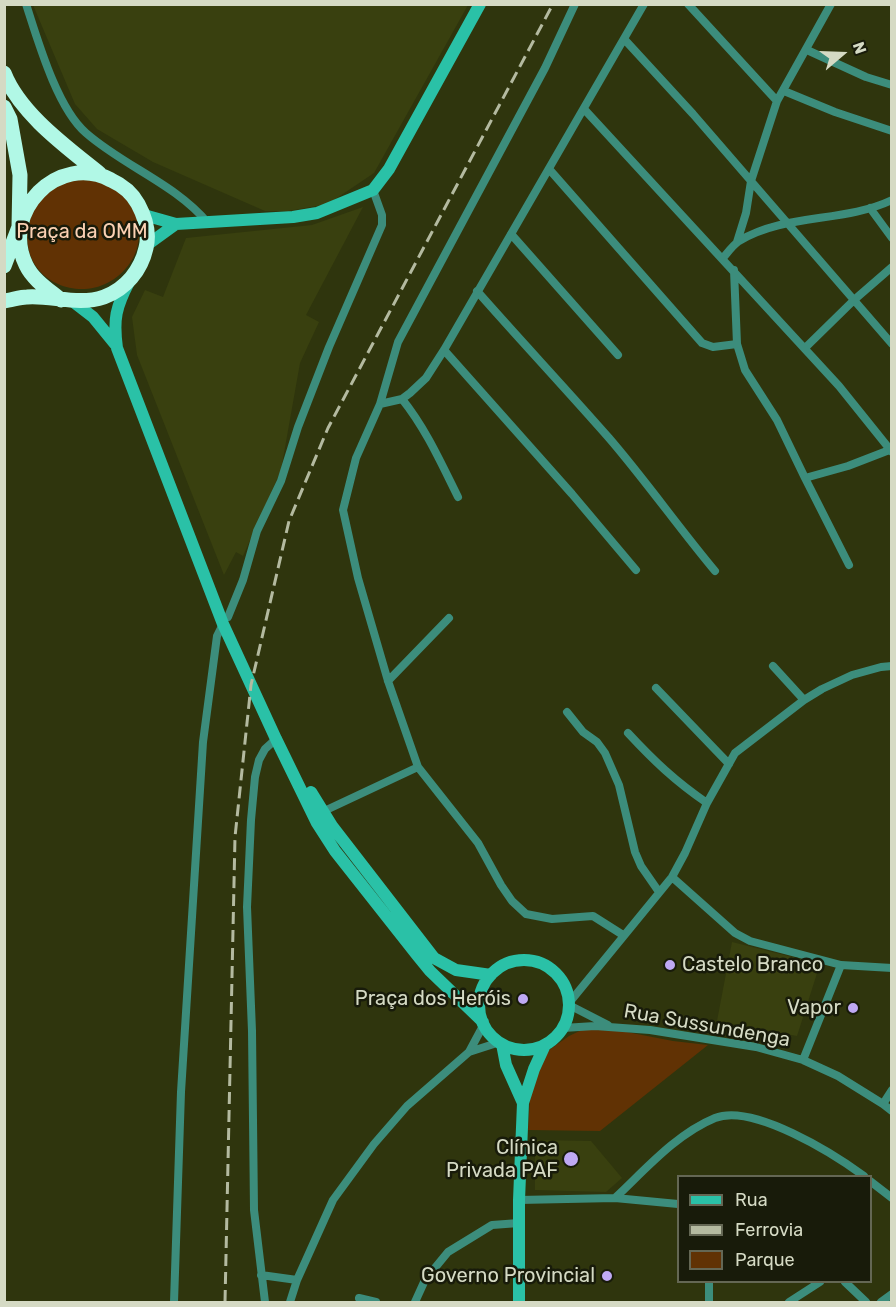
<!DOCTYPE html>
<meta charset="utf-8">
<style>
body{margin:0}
#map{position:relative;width:896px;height:1307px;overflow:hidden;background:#2f350d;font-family:Rubik,sans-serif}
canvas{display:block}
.frame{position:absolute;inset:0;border:6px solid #d5dac4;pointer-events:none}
.legend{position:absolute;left:677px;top:1175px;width:195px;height:108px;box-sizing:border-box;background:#181b0a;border:2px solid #646754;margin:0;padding:8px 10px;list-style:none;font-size:18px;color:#d5dac4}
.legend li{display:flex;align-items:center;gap:12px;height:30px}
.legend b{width:30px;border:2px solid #646754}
.north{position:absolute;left:812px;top:24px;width:60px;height:60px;-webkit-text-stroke:4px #181b0a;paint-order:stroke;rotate:71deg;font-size:16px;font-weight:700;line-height:24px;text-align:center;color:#d5dac4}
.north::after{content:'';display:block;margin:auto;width:21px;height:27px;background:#d5dac4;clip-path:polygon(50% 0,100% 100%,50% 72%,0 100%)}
</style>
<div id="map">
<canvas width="896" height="1307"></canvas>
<div class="frame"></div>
<ul class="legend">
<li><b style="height:8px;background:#2ac1a7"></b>Rua</li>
<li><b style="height:8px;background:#b4baa0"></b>Ferrovia</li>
<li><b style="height:16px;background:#613204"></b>Parque</li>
</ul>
<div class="north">N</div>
</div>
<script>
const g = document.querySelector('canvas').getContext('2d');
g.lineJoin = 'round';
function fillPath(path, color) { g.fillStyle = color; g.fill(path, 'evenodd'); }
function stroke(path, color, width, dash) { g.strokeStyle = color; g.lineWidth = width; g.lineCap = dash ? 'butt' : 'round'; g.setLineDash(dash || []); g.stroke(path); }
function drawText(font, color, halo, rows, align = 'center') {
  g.font = font + ' Rubik,sans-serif'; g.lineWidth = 5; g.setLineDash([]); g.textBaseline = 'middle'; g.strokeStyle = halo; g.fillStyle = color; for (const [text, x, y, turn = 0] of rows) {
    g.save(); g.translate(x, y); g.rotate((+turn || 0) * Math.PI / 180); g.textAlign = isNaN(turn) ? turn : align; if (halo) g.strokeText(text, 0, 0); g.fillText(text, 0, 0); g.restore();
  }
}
const built = new Path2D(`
 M 33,5 L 468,5 L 374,173 L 328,204 L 288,211 L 265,211 L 153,162 L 97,129 L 75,104 Z
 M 363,207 L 306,315 L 319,322 L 300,363 L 281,470 L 243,556 L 236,552 L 224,575 L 137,355 L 132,317 L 145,290 L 163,297 L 186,238 L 312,225 Z
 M 732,942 L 820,964 L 797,1036 L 717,1021 Z
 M 535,1140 L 591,1141 L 622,1178 L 606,1192 L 535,1190 Z`);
const green = new Path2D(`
 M 66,178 C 77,178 92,176 102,179 C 108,181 130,201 133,206 C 141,224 142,246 130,263 C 94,315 12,283 30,221 C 31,214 32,204 36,199 C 43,191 57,184 66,178 Z
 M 588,1027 L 601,1027 L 673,1041 L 708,1045 L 600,1131 L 528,1130 L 531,1081 L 549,1050 L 569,1036 Z`);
const street = new Path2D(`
 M 26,4 C 38,41 57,108 86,133 C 125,167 174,183 208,223
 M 688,4 L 777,101
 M 625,40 L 693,114 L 892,344
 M 807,50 L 866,77 L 892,85
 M 784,91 L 835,112 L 892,131
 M 584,109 L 839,386 L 892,452
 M 549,169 L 702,343 L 713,347 L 737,344
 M 870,208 L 892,238
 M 511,234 L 618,355
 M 737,242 L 746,213 L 751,181 L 777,101 L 831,4
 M 723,258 C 728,252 733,245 739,241 C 785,213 844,223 892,200
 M 734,270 L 737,344 L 745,370 L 777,420 L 805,478 L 848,466 L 892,449
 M 477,291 C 521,341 566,389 609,438 C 646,481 679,528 715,571
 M 805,348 L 854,300 L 892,267
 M 444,350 L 572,494 L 636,570
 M 402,399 C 426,429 441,463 458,497
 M 380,404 L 398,342 L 545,68 L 575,4
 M 805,478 L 849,565
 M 228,617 L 243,580 L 257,531 L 281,481 L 298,427 L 329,347 L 382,225 L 382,215 L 373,190
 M 773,666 L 804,700
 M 388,681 L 449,618
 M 656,688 L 729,764
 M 567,712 L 583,732 L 597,742 L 605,753 L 619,785 L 635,852 L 641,866 L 659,892
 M 628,733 C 654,761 675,781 707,803
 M 322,812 L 418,767
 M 672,877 L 735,933 L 750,941 L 841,965
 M 623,935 L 593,916 L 552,919 L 526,914 L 512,901 L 501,885 L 478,843 L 418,767 L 388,681 L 358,578 L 343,510 L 356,458 L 380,404 L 402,399 L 410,393 L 426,378 L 444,350 L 644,4
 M 569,1003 L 672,877 L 685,853 L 707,803 L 735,753 L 804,700 L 822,689 L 852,675 L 881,667 L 892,666
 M 569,1005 L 608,1025
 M 563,1028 L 595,1026 L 650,1030 L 756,1047 L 803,1060 L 838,1076 L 883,1104 L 892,1111
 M 469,1052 L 500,1042
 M 803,1060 L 841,965 L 892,968
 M 883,1104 L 892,1090
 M 870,1181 L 892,1198
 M 615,1198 C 645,1170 676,1134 715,1118 C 753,1103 834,1154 864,1176
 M 519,1200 L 615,1198 L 678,1204
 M 261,1275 L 297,1280
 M 845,1282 L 866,1302
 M 359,1298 L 376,1302
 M 174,1302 L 181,1092 L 203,742 L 217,636 L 223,624
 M 265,1302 L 254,1210 L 252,1031 L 247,907 L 251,820 L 255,777 L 259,760 L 265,749 L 276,739
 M 290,1302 L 297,1280 L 333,1200 L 374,1144 L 407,1106 L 469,1052 L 484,1024
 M 415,1302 L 425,1280 L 448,1252 L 492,1225 L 519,1223
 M 709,1302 L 709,1282
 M 789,1302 L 820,1282
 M 881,1302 L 892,1294`);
const secondary = new Path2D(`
 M 144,215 L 176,224 L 293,217 L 317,213 L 373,190 L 389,169 L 480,4
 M 147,245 L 176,224
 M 129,282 C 116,307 113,319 117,348 L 223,624 L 276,739 L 317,823 L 335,851 L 417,955 L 430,971 L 483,1022
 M 71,300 L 93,317 L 115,344
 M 311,792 L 332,826 L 434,958 L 456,970 L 491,975
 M479 1005a45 45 0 1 1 90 0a45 45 0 1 1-90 0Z
 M 502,1044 L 506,1065 L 523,1103
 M 519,1302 L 519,1200 L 523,1103 L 534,1069 L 545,1045`);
const highway = new Path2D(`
 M 4,73 C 20,114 68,148 100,174
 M 4,107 L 10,119 L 20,175 L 19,227 L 4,266
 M 4,301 C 12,300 20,297 27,297 C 52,295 78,306 104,297 C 126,289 141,270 146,248 C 150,232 145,217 138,204 C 132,193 122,185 111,180 C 58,152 0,212 26,265 C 33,280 49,290 61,300`);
const rail = new Path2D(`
 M 225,1302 L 235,837 L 251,685 L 289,521 L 328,428 L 553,4`);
const markers = [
 [670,965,6,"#bfa9f4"],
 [523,999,6,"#bfa9f4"],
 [853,1008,6,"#bfa9f4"],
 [571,1159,8,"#bfa9f4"],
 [607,1276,6,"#bfa9f4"]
];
const parkNames = [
 ["Praça da OMM",82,232]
];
const poiNames = [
 ["Castelo Branco",682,965,"left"],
 ["Praça dos Heróis",511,999],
 ["Vapor",841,1008],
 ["Clínica",558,1148],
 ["Privada PAF",558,1171],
 ["Governo Provincial",595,1276]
];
const streetNames = [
 ["Rua Sussundenga",707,1026,10]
];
fillPath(built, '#39400f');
fillPath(green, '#613204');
stroke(street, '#3c8d7c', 8);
stroke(secondary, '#2ac1a7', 12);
stroke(highway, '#b1f8e6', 15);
stroke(rail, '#b4baa0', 3, [12, 6]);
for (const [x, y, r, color] of markers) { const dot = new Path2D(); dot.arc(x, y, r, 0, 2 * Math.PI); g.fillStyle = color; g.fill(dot); stroke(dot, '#181b0a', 2); }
drawText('20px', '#fbd1b3', '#181b0a', parkNames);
drawText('20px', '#d5dac4', '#181b0a', poiNames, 'right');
drawText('20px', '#d5dac4', '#181b0a', streetNames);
</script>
